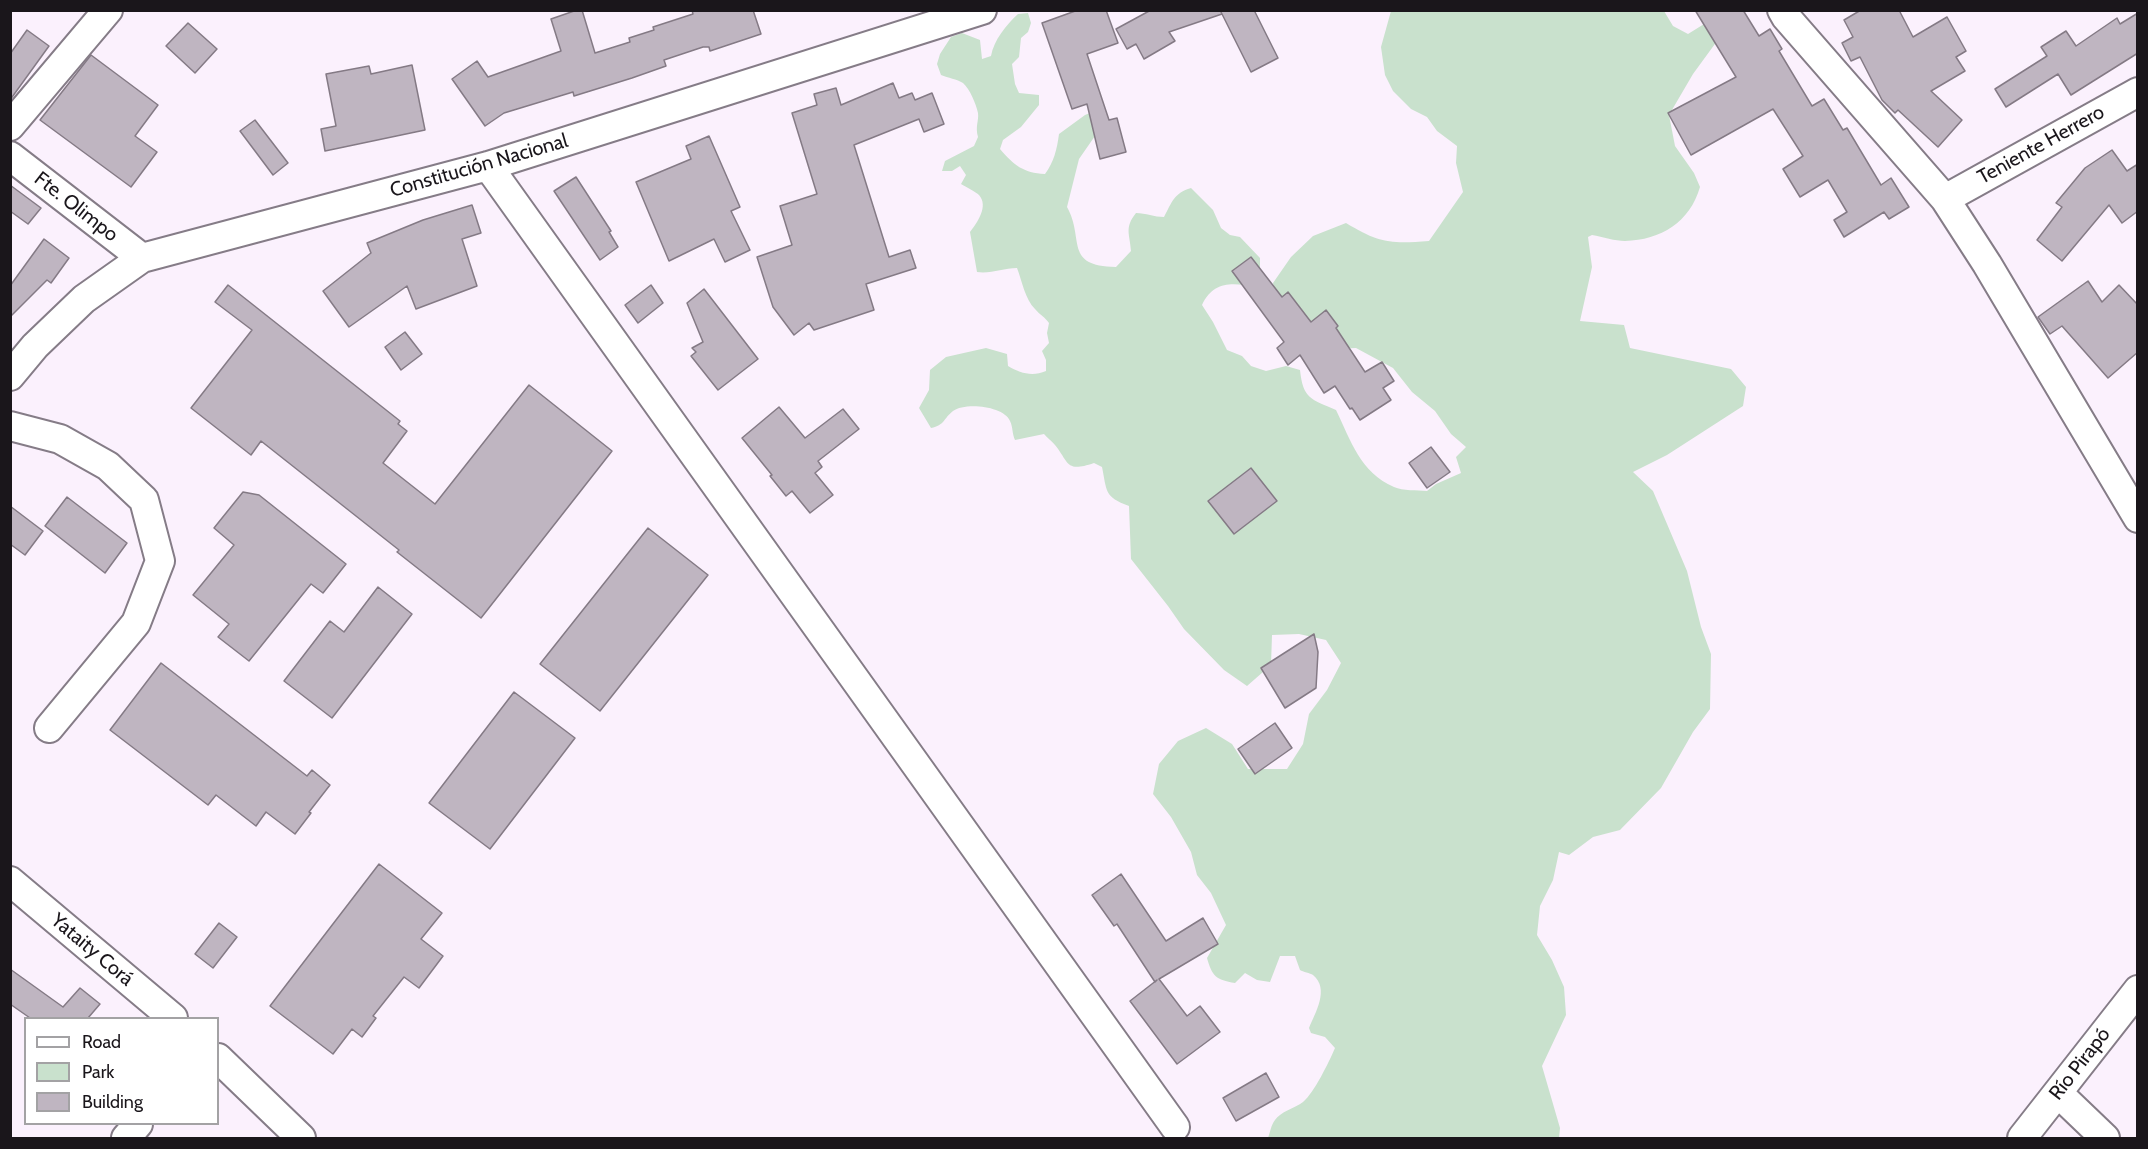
<!DOCTYPE html>
<meta charset="utf-8">
<style>
body{margin:0}
#map{position:relative;width:2148px;height:1149px;overflow:hidden;background:#fbf1fd;font-family:Cabin,sans-serif}
canvas{display:block}
.frame{position:absolute;inset:0;border:12px solid #1a161b;pointer-events:none}
.legend{position:absolute;left:24px;top:1017px;width:195px;height:108px;box-sizing:border-box;background:#fff;border:2px solid #a3a2a4;margin:0;padding:8px 10px;list-style:none;font-size:18px;color:#1a161b}
.legend li{display:flex;align-items:center;gap:12px;height:30px}
.legend b{width:30px;border:2px solid #a3a2a4}
</style>
<div id="map">
<canvas width="2148" height="1149"></canvas>
<div class="frame"></div>
<ul class="legend">
<li><b style="height:8px;background:#fff"></b>Road</li>
<li><b style="height:16px;background:#c9e1cd"></b>Park</li>
<li><b style="height:16px;background:#bfb5c1"></b>Building</li>
</ul>
</div>
<script>
const g = document.querySelector('canvas').getContext('2d');
g.lineJoin = 'round';
function fillPath(path, color) { g.fillStyle = color; g.fill(path, 'evenodd'); }
function stroke(path, color, width, dash) { g.strokeStyle = color; g.lineWidth = width; g.lineCap = dash ? 'butt' : 'round'; g.setLineDash(dash || []); g.stroke(path); }
function drawText(font, color, halo, rows, align = 'center') {
  g.font = font + ' Cabin,sans-serif'; g.lineWidth = 4.5; g.setLineDash([]); g.textBaseline = 'middle'; g.strokeStyle = halo; g.fillStyle = color; for (const [text, x, y, turn = 0] of rows) {
    g.save(); g.translate(x, y); g.rotate((+turn || 0) * Math.PI / 180); g.textAlign = isNaN(turn) ? turn : align; if (halo) g.strokeText(text, 0, 0); g.fillText(text, 0, 0); g.restore();
  }
}
const green = new Path2D(`
 M 1391,11 L 1664,11 L 1673,26 L 1688,34 L 1717,16 L 1739,11 L 1693,74 L 1669,115 L 1675,146 L 1694,173 L 1700,187 C 1690,222 1661,240 1625,241 C 1615,241 1603,237 1592,235 L 1588,237 L 1592,267 L 1580,321 L 1624,325 L 1630,348 L 1731,369 L 1746,387 L 1743,406 L 1667,455 L 1633,472 L 1653,491 L 1687,571 L 1701,627 L 1711,654 L 1710,709 L 1693,732 L 1661,788 L 1620,830 L 1593,837 L 1569,855 L 1559,852 L 1553,880 L 1540,906 L 1537,935 L 1552,960 L 1564,987 L 1566,1015 L 1542,1066 L 1560,1128 L 1559,1138 L 1268,1138 C 1270,1133 1271,1125 1275,1120 C 1280,1112 1295,1108 1303,1102 C 1314,1093 1329,1062 1335,1048 L 1325,1037 L 1311,1033 L 1309,1028 C 1315,1013 1330,989 1313,975 C 1310,973 1303,972 1300,970 L 1295,956 L 1280,956 L 1270,982 L 1257,980 L 1245,973 L 1235,983 C 1216,980 1212,976 1207,958 L 1226,925 L 1211,893 L 1197,875 L 1191,852 L 1171,817 L 1153,794 L 1159,764 L 1178,741 L 1206,728 L 1232,744 L 1248,769 L 1287,769 L 1303,744 L 1309,714 L 1327,690 L 1341,663 L 1326,640 L 1299,634 L 1272,635 L 1271,665 L 1247,686 L 1224,670 L 1184,629 L 1168,606 L 1131,559 L 1129,506 C 1104,497 1107,491 1102,467 L 1094,463 C 1065,473 1069,462 1055,445 C 1052,441 1047,438 1044,434 L 1015,440 C 1012,434 1013,427 1010,421 C 1004,406 965,402 953,411 C 943,419 945,425 931,428 L 919,408 L 929,390 L 930,370 L 946,357 L 986,348 L 1007,354 L 1008,366 C 1020,373 1032,377 1046,371 L 1046,360 L 1042,351 L 1049,343 L 1047,333 L 1049,323 C 1045,317 1040,315 1035,309 C 1025,299 1022,281 1017,268 C 1003,268 991,274 977,272 L 970,232 C 977,223 989,206 979,195 C 976,192 966,187 961,184 L 966,175 L 960,166 L 952,171 L 942,171 L 945,161 L 974,146 L 978,137 C 975,126 979,121 978,113 C 976,104 970,89 963,83 C 957,79 948,78 941,75 L 937,64 L 940,54 L 951,37 L 962,33 L 980,40 L 982,59 L 991,56 C 994,40 1006,25 1018,14 L 1028,13 L 1031,23 L 1028,32 L 1021,38 L 1019,57 L 1012,64 L 1015,84 L 1019,93 L 1039,95 L 1039,105 L 1021,127 L 1003,140 L 1000,149 C 1014,165 1023,173 1045,174 C 1054,162 1057,149 1059,134 L 1085,115 L 1095,111 L 1104,123 L 1079,159 L 1067,207 C 1085,239 1063,266 1116,267 L 1131,251 C 1130,234 1124,228 1136,213 C 1146,213 1154,217 1164,217 C 1172,202 1174,193 1191,188 L 1213,210 L 1221,228 L 1230,235 L 1240,237 L 1260,258 L 1260,278 L 1256,287 C 1233,283 1214,280 1202,305 L 1213,322 L 1227,350 L 1242,356 L 1251,366 L 1266,371 L 1286,366 L 1300,370 C 1303,399 1311,399 1336,410 C 1351,441 1360,472 1394,487 C 1403,491 1417,490 1427,491 L 1436,484 L 1461,473 L 1456,457 L 1466,447 L 1451,434 L 1435,411 L 1412,392 L 1393,368 L 1356,348 L 1328,349 L 1279,312 L 1273,283 L 1291,257 L 1313,236 L 1346,223 C 1379,243 1390,244 1429,241 L 1463,192 L 1456,163 L 1457,146 L 1437,131 L 1427,117 L 1411,109 L 1393,91 L 1385,75 L 1381,47 Z`);
const building = new Path2D(`
 M 577,10 L 582,10 L 595,53 L 630,42 L 629,38 L 654,30 L 653,27 L 693,14 L 692,10 L 753,10 L 761,34 L 710,51 L 709,47 L 703,47 L 664,60 L 666,66 L 632,78 L 574,96 L 573,92 L 504,113 L 485,126 L 452,79 L 477,61 L 488,77 L 561,51 L 551,19 Z
 M 1078,10 L 1106,10 L 1118,43 L 1087,54 L 1109,120 L 1117,118 L 1126,152 L 1100,159 L 1087,104 L 1072,109 L 1042,23 Z
 M 1151,10 L 1254,10 L 1278,58 L 1251,72 L 1221,12 L 1222,14 L 1169,32 L 1175,41 L 1144,59 L 1136,44 L 1127,49 L 1116,29 Z
 M 1695,10 L 1743,10 L 1759,36 L 1770,29 L 1782,49 L 1779,51 L 1812,106 L 1824,99 L 1843,130 L 1847,128 L 1881,185 L 1891,178 L 1909,207 L 1889,219 L 1884,212 L 1844,237 L 1834,220 L 1847,212 L 1828,180 L 1800,197 L 1783,169 L 1803,156 L 1773,109 L 1691,155 L 1668,113 L 1736,77 Z
 M 1861,10 L 1899,10 L 1913,37 L 1947,17 L 1966,51 L 1956,57 L 1965,71 L 1931,91 L 1962,120 L 1938,147 L 1898,110 L 1895,113 L 1882,100 L 1860,57 L 1851,61 L 1842,43 L 1853,37 L 1844,20 Z
 M 2138,13 L 2138,53 L 2071,95 L 2058,74 L 2006,107 L 1995,89 L 2047,56 L 2041,47 L 2066,31 L 2076,46 L 2117,18 L 2120,24 Z
 M 188,23 L 217,49 L 195,73 L 166,46 Z
 M 27,30 L 49,46 L 10,100 L 10,54 Z
 M 91,55 L 158,105 L 135,136 L 157,152 L 131,187 L 40,120 Z
 M 412,65 L 425,130 L 325,151 L 321,129 L 336,126 L 326,74 L 369,66 L 371,74 Z
 M 893,83 L 899,98 L 912,93 L 915,100 L 932,93 L 944,124 L 924,132 L 919,119 L 854,145 L 889,257 L 910,250 L 916,268 L 866,284 L 874,310 L 814,330 L 809,323 L 794,335 L 773,307 L 757,257 L 792,245 L 780,206 L 817,194 L 792,113 L 817,105 L 814,94 L 836,88 L 841,105 Z
 M 255,120 L 288,163 L 273,175 L 240,131 Z
 M 709,136 L 740,207 L 731,211 L 750,250 L 725,262 L 714,239 L 669,261 L 636,182 L 691,159 L 686,146 Z
 M 2112,150 L 2127,171 L 2138,164 L 2138,211 L 2122,223 L 2109,205 L 2062,261 L 2037,240 L 2062,207 L 2056,203 L 2085,168 Z
 M 576,177 L 611,231 L 609,232 L 618,247 L 600,260 L 554,191 Z
 M 10,185 L 41,208 L 28,224 L 10,211 Z
 M 472,205 L 481,233 L 462,239 L 477,286 L 416,309 L 407,286 L 349,327 L 323,291 L 371,253 L 367,243 L 423,220 Z
 M 44,239 L 69,258 L 51,283 L 47,280 L 10,317 L 10,286 Z
 M 1251,257 L 1282,297 L 1288,292 L 1311,322 L 1326,310 L 1338,326 L 1336,328 L 1365,372 L 1382,362 L 1394,381 L 1383,388 L 1391,400 L 1360,420 L 1352,408 L 1350,409 L 1335,386 L 1324,393 L 1300,355 L 1288,365 L 1277,348 L 1284,342 L 1232,271 Z
 M 2088,281 L 2102,302 L 2119,285 L 2138,305 L 2138,352 L 2108,378 L 2062,326 L 2050,334 L 2038,317 Z
 M 228,285 L 400,421 L 398,424 L 407,431 L 383,463 L 435,504 L 529,385 L 612,451 L 481,618 L 397,552 L 399,550 L 261,441 L 251,455 L 191,408 L 252,330 L 215,302 Z
 M 651,285 L 663,303 L 638,323 L 625,305 Z
 M 704,289 L 758,359 L 718,390 L 691,356 L 696,352 L 692,348 L 703,342 L 687,303 Z
 M 405,332 L 422,354 L 401,370 L 385,347 Z
 M 779,407 L 805,438 L 843,409 L 859,429 L 818,461 L 822,467 L 815,473 L 833,495 L 810,513 L 792,491 L 786,496 L 770,476 L 772,475 L 742,438 Z
 M 1431,447 L 1450,472 L 1427,488 L 1409,463 Z
 M 1251,468 L 1277,501 L 1234,534 L 1208,501 Z
 M 243,492 L 259,495 L 346,564 L 323,593 L 311,584 L 249,661 L 218,637 L 229,624 L 193,595 L 234,545 L 214,528 Z
 M 67,497 L 127,543 L 105,573 L 45,526 Z
 M 10,506 L 43,531 L 25,555 L 10,544 Z
 M 648,528 L 708,575 L 600,711 L 540,664 Z
 M 378,587 L 412,614 L 332,718 L 284,681 L 330,621 L 344,632 Z
 M 1314,634 L 1318,652 L 1316,688 L 1285,708 L 1261,668 Z
 M 161,663 L 307,776 L 312,770 L 330,785 L 309,812 L 311,813 L 295,834 L 266,812 L 256,826 L 216,795 L 208,805 L 110,730 Z
 M 514,692 L 575,738 L 490,849 L 429,803 Z
 M 1275,723 L 1292,748 L 1255,774 L 1238,749 Z
 M 379,864 L 442,913 L 421,939 L 443,956 L 419,988 L 404,977 L 373,1016 L 376,1018 L 362,1037 L 352,1029 L 333,1054 L 270,1006 Z
 M 1121,874 L 1166,941 L 1203,918 L 1218,944 L 1159,979 L 1187,1016 L 1200,1006 L 1220,1032 L 1177,1064 L 1130,1001 L 1157,980 L 1155,982 L 1117,924 L 1114,926 L 1092,895 Z
 M 219,923 L 237,937 L 213,968 L 195,954 Z
 M 10,969 L 63,1007 L 80,988 L 100,1004 L 88,1018 L 30,1018 L 10,1004 Z
 M 1266,1073 L 1279,1097 L 1236,1121 L 1223,1098 Z`);
const minor = new Path2D(`
 M 1782,10 L 1786,17 L 1945,199 L 1987,264 L 2138,518
 M 10,126 L 108,10
 M 10,156 L 142,258
 M 488,166 L 1175,1127
 M 1945,199 L 2138,92
 M 10,376 L 35,346 L 84,299 L 142,258 L 488,166 L 982,10
 M 10,426 L 60,439 L 108,466 L 144,500 L 160,561 L 136,623 L 49,728
 M 10,881 L 173,1018
 M 218,1058 L 301,1138
 M 2058,1093 L 2105,1138
 M 126,1138 L 138,1124
 M 2022,1138 L 2138,990`);
const streetNames = [
 ["Teniente Herrero",2041,145,-29],
 ["Constitución Nacional",479,166,-16],
 ["Fte. Olimpo",76,207,38],
 ["Yataity Corá",92,950,40],
 ["Río Pirapó",2080,1064,-52]
];
fillPath(green, '#c9e1cd');
fillPath(building, '#bfb5c1');
stroke(building, '#847a85', 1.5);
stroke(minor, '#857c87', 32);
stroke(minor, '#fff', 28);
drawText('20px', '#1a161b', '#fff', streetNames);
</script>
